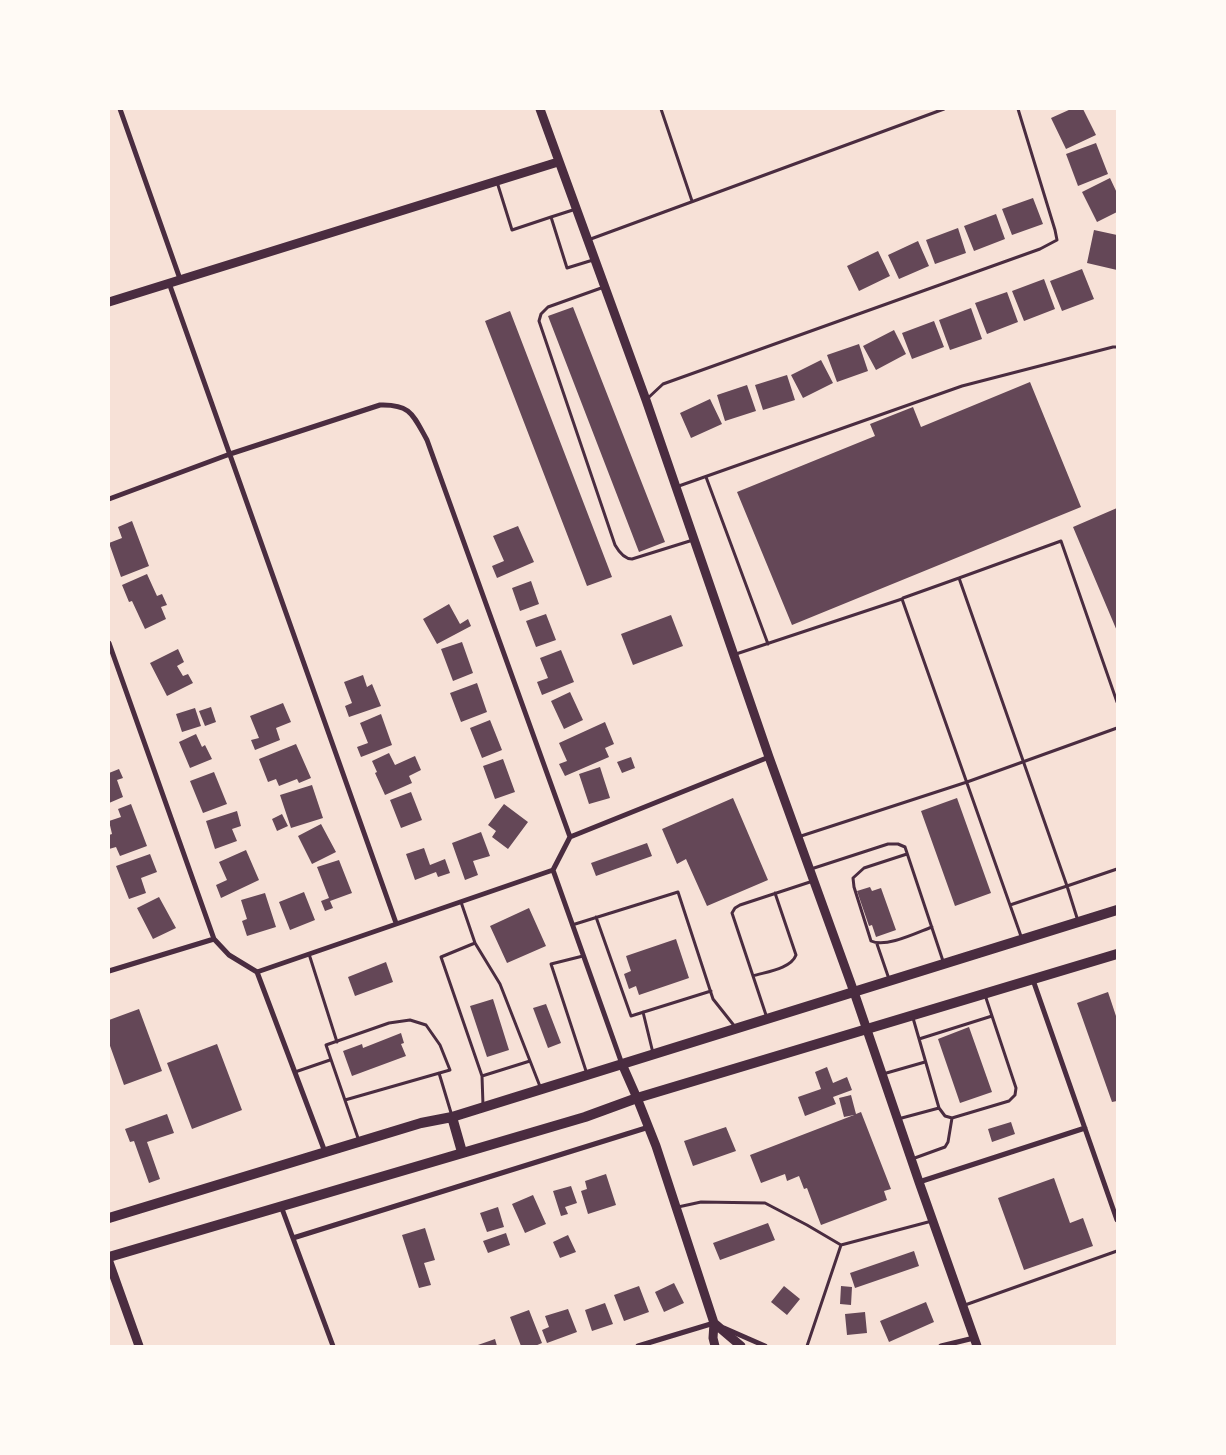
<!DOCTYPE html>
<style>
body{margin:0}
#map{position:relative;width:1226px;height:1455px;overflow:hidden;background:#f7e1d7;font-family:Karla,sans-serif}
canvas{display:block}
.frame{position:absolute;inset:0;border:110px solid #fffaf5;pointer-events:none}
</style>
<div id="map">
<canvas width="1226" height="1455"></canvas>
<div class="frame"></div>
</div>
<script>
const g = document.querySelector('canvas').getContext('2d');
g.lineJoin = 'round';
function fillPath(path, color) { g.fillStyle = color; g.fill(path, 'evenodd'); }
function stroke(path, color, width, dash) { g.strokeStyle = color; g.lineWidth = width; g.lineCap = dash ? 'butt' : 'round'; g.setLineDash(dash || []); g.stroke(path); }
const building = new Path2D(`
 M 1071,109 L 1083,109 L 1096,135 L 1066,149 L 1051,118 Z
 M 1096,143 L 1108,174 L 1078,186 L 1066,154 Z
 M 1110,178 L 1117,193 L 1117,212 L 1097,222 L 1082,192 Z
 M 1033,198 L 1043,224 L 1012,235 L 1002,209 Z
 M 996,214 L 1005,239 L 974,251 L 964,226 Z
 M 958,228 L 966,253 L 935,264 L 926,240 Z
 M 1094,230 L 1117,235 L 1117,270 L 1087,263 Z
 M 918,241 L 929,266 L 899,279 L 888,255 Z
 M 878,251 L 890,276 L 859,291 L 847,266 Z
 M 1082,269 L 1094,299 L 1062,311 L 1050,281 Z
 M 1044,279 L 1055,309 L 1024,321 L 1012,291 Z
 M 1007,292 L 1018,322 L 987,334 L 975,303 Z
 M 573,307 L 665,542 L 639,552 L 548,316 Z
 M 971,308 L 982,339 L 950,350 L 939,320 Z
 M 510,311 L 612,577 L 587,586 L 485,321 Z
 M 934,321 L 944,347 L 912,359 L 902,333 Z
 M 894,330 L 906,354 L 876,370 L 863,346 Z
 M 859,344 L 868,371 L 837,382 L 827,355 Z
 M 821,360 L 833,383 L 803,398 L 791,375 Z
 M 787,375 L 795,400 L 763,410 L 755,385 Z
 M 1030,382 L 1081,507 L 792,625 L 737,492 L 875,436 L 870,424 L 913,407 L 921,427 Z
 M 747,385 L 756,411 L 725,421 L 717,395 Z
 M 710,399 L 722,424 L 691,438 L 680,413 Z
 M 1117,508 L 1117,631 L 1073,527 Z
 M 132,521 L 149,566 L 121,577 L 109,543 L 122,538 L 118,527 Z
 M 518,526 L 534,562 L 497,578 L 492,566 L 504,561 L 493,536 Z
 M 147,574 L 157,596 L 162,594 L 167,605 L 161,607 L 166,619 L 145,629 L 132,601 L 129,602 L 122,585 Z
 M 531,581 L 539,604 L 520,611 L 512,588 Z
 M 449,604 L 460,624 L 468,619 L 471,626 L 437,644 L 423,619 Z
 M 546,614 L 556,640 L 536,647 L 526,621 Z
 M 671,615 L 683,646 L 633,665 L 621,634 Z
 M 462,642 L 473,673 L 453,681 L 441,649 Z
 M 178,649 L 184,662 L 177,666 L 183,676 L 188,674 L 193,683 L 167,696 L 150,663 Z
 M 561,650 L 574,682 L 542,695 L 537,682 L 548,678 L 540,658 Z
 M 363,675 L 367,687 L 372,684 L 381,706 L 349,717 L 345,706 L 352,703 L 344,682 Z
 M 477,683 L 487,712 L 461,722 L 450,693 Z
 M 570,692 L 583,720 L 564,729 L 551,701 Z
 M 283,703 L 291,722 L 276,728 L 280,740 L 255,750 L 251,740 L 259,738 L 250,716 Z
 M 211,707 L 216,722 L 205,726 L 199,711 Z
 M 195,708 L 201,726 L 182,732 L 176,714 Z
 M 381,714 L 392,745 L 361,757 L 357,747 L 368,743 L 360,723 Z
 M 490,720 L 502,750 L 482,758 L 470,728 Z
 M 605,722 L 614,744 L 605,748 L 609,757 L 565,776 L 559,764 L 567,761 L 559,743 Z
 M 196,734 L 202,747 L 205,745 L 212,759 L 190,768 L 179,742 Z
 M 296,744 L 311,778 L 299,783 L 297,779 L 279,786 L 276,779 L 268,782 L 259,759 Z
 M 389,753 L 395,765 L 415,756 L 421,770 L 409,776 L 412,783 L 385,795 L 375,773 L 377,772 L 372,761 Z
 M 631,757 L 635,768 L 622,773 L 617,762 Z
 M 503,759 L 515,792 L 495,799 L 483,766 Z
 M 600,767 L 610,798 L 589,804 L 579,774 Z
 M 119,769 L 123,778 L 117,780 L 123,797 L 109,803 L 109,773 Z
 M 214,772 L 227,804 L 203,813 L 190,781 Z
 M 312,785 L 323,818 L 291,828 L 280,795 Z
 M 411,792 L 422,820 L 401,828 L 390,800 Z
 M 733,798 L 768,880 L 707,906 L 686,859 L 677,864 L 662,829 Z
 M 957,798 L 991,893 L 955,906 L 921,811 Z
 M 131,804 L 147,846 L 120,856 L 116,847 L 109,849 L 109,835 L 112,834 L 109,821 L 121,817 L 118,809 Z
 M 504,804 L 528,822 L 508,849 L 492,837 L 496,831 L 488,825 Z
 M 237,811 L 241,826 L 232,829 L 237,841 L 215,849 L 206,821 Z
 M 282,814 L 288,826 L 277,831 L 272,819 Z
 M 321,824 L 336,852 L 312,864 L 298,836 Z
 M 481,832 L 490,856 L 473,861 L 478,875 L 465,880 L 452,843 Z
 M 647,843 L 652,856 L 596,876 L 591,863 Z
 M 424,848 L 430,865 L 445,859 L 450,873 L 438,877 L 436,872 L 415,880 L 406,854 Z
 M 246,850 L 259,880 L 221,898 L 216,885 L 227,880 L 219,862 Z
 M 150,854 L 157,872 L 141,878 L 146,893 L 129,899 L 116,866 Z
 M 339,860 L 352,893 L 330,901 L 333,908 L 325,911 L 321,901 L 329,898 L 317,867 Z
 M 870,887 L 872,891 L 881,888 L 896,930 L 876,937 L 872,925 L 869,926 L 857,891 Z
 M 304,892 L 315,920 L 290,930 L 279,902 Z
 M 265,893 L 276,927 L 247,936 L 242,921 L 247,919 L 241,900 Z
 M 159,897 L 176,928 L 153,939 L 137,908 Z
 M 529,908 L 546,946 L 507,963 L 490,926 Z
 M 676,939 L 689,978 L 639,995 L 636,986 L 629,989 L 624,974 L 631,971 L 626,956 Z
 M 386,962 L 393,982 L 355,996 L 348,977 Z
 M 1108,992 L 1117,1019 L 1117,1101 L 1112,1102 L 1077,1003 Z
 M 493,999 L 509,1050 L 487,1057 L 470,1006 Z
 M 546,1004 L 561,1043 L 548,1048 L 533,1008 Z
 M 139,1009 L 162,1071 L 124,1085 L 109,1043 L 109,1020 Z
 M 969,1027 L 992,1092 L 960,1103 L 938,1039 Z
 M 401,1033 L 404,1043 L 401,1044 L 406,1056 L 352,1076 L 343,1051 L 362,1044 L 363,1048 Z
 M 217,1044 L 242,1110 L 192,1129 L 167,1063 Z
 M 827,1067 L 833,1083 L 847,1077 L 852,1090 L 833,1097 L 836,1104 L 805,1116 L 798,1097 L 821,1089 L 815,1072 Z
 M 851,1095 L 856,1114 L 861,1112 L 891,1189 L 884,1191 L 887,1200 L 821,1225 L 807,1188 L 804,1189 L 799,1176 L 787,1181 L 785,1174 L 761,1183 L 750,1155 L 854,1115 L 844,1117 L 839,1098 Z
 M 167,1114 L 174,1133 L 147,1142 L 160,1179 L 149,1183 L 134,1141 L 130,1142 L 125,1129 Z
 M 1011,1122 L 1015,1134 L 992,1142 L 988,1129 Z
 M 726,1127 L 736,1151 L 693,1166 L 684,1141 Z
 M 606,1174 L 616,1205 L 588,1214 L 581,1191 L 587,1189 L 585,1181 Z
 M 1054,1178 L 1070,1223 L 1083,1218 L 1093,1246 L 1024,1270 L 998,1198 Z
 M 571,1186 L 577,1203 L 565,1207 L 568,1214 L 561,1216 L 553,1191 Z
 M 533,1195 L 546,1224 L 525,1233 L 512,1204 Z
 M 498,1207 L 504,1227 L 487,1232 L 480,1213 Z
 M 768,1223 L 775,1240 L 720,1260 L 713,1243 Z
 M 425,1228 L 435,1260 L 424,1263 L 431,1285 L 419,1288 L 402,1235 Z
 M 506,1233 L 510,1245 L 488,1253 L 483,1241 Z
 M 568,1235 L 576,1252 L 560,1258 L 553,1242 Z
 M 914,1251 L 919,1266 L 855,1288 L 850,1273 Z
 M 674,1283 L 684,1303 L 664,1312 L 655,1292 Z
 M 639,1286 L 649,1312 L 624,1321 L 614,1295 Z
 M 784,1286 L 800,1299 L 787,1315 L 771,1302 Z
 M 841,1286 L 852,1287 L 851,1305 L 840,1304 Z
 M 926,1302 L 934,1322 L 889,1342 L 880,1321 Z
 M 605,1303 L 613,1324 L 592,1331 L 585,1310 Z
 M 568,1309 L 577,1332 L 547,1343 L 542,1330 L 549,1327 L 545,1316 Z
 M 529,1310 L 542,1343 L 535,1346 L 521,1346 L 510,1317 Z
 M 865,1312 L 867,1333 L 847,1335 L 845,1314 Z
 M 495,1339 L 497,1346 L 475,1346 Z`);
const service = new Path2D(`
 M 661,109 L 692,201
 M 497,182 L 512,230 L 551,217 L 567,268 L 593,260
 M 551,217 L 576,209
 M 588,240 L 944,109
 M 604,287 L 548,307 L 541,314 L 539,321 L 615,545 C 619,552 624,559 632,559 L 693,540
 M 648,398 L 663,384 L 1040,249 L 1057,240 L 1055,230 L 1018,109
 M 706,477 L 768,644
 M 676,487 L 962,386 L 1113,347 L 1117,347
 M 959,578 L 1061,541 L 1117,702
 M 903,598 L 959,578 L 1067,886 L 1010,905
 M 736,654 L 902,599 L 1022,939
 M 798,837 L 967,782 L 1117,728
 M 907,854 L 864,868 L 853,878 L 854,887 L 871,941 C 886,948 916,933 932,927
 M 811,869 L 888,844 L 898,844 L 905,847 L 943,961
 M 461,902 L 475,943 L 500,984 L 541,1089
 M 596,917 L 631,1016 L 711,991
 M 1078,921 L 1067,886 L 1117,869
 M 572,925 L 678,892 L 713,999 L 736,1028
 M 475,943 L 441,957 L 482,1076 L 483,1105
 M 877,944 L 889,979
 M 309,954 L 337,1042
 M 583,956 L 551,964 L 587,1074
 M 753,976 C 765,972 791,969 796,955 L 775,893
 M 643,1012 L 653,1053
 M 767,1018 L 732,913 L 735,908 L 740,905 L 813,881
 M 913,1018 L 939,1108 L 945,1116 L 952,1118 L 1009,1101 L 1015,1095 L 1016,1088 L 985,995
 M 919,1039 L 992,1016
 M 295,1072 L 330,1060
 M 439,1073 L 452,1116
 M 883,1074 L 925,1062
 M 482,1076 L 530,1061
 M 345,1100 L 450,1070 L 440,1045 L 426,1025 L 410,1020 L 389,1023 L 326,1045 L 359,1141
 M 898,1119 L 939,1108
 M 912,1159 L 945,1147 L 948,1142 L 952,1118
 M 678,1207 L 701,1202 L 765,1203 L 807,1225 L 841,1245
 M 965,1305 L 1117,1251
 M 807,1346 L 841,1245 L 932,1221`);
const minor = new Path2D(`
 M 120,109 L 180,279
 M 169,283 L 396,923
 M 109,499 L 230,454 L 380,405 C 411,404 413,415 427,440 L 570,837
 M 109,643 L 214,939 L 229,955 L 257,972 L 553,870 L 570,837 L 769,757
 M 553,870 L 622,1064
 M 109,971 L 214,939
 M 257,972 L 325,1152
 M 1033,980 L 1117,1220
 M 919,1182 L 1085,1128
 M 281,1206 L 333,1346
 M 293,1238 L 649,1127
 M 724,1328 L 765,1346
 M 638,1346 L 714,1323
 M 941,1346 L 974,1338`);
const tertiary = new Path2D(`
 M 540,109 L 646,400 L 769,757 L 854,992
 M 109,302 L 558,162
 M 109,1262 L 139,1346`);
const secondary = new Path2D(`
 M 854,992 L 919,1182 L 977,1346
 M 622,1064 L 637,1098 L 656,1146 L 714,1323 L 741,1346
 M 714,1323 L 713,1338 L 715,1346`);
const primary = new Path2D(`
 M 452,1117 L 462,1152
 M 109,1218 L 421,1123 L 452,1117 L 1117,910
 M 109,1257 L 585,1117 L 637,1098 L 1117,954`);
fillPath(building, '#644757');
stroke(service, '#4a2c40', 3);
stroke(minor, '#4a2c40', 5);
stroke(tertiary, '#4a2c40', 9);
stroke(secondary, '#4a2c40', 9);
stroke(primary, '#4a2c40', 10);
</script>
